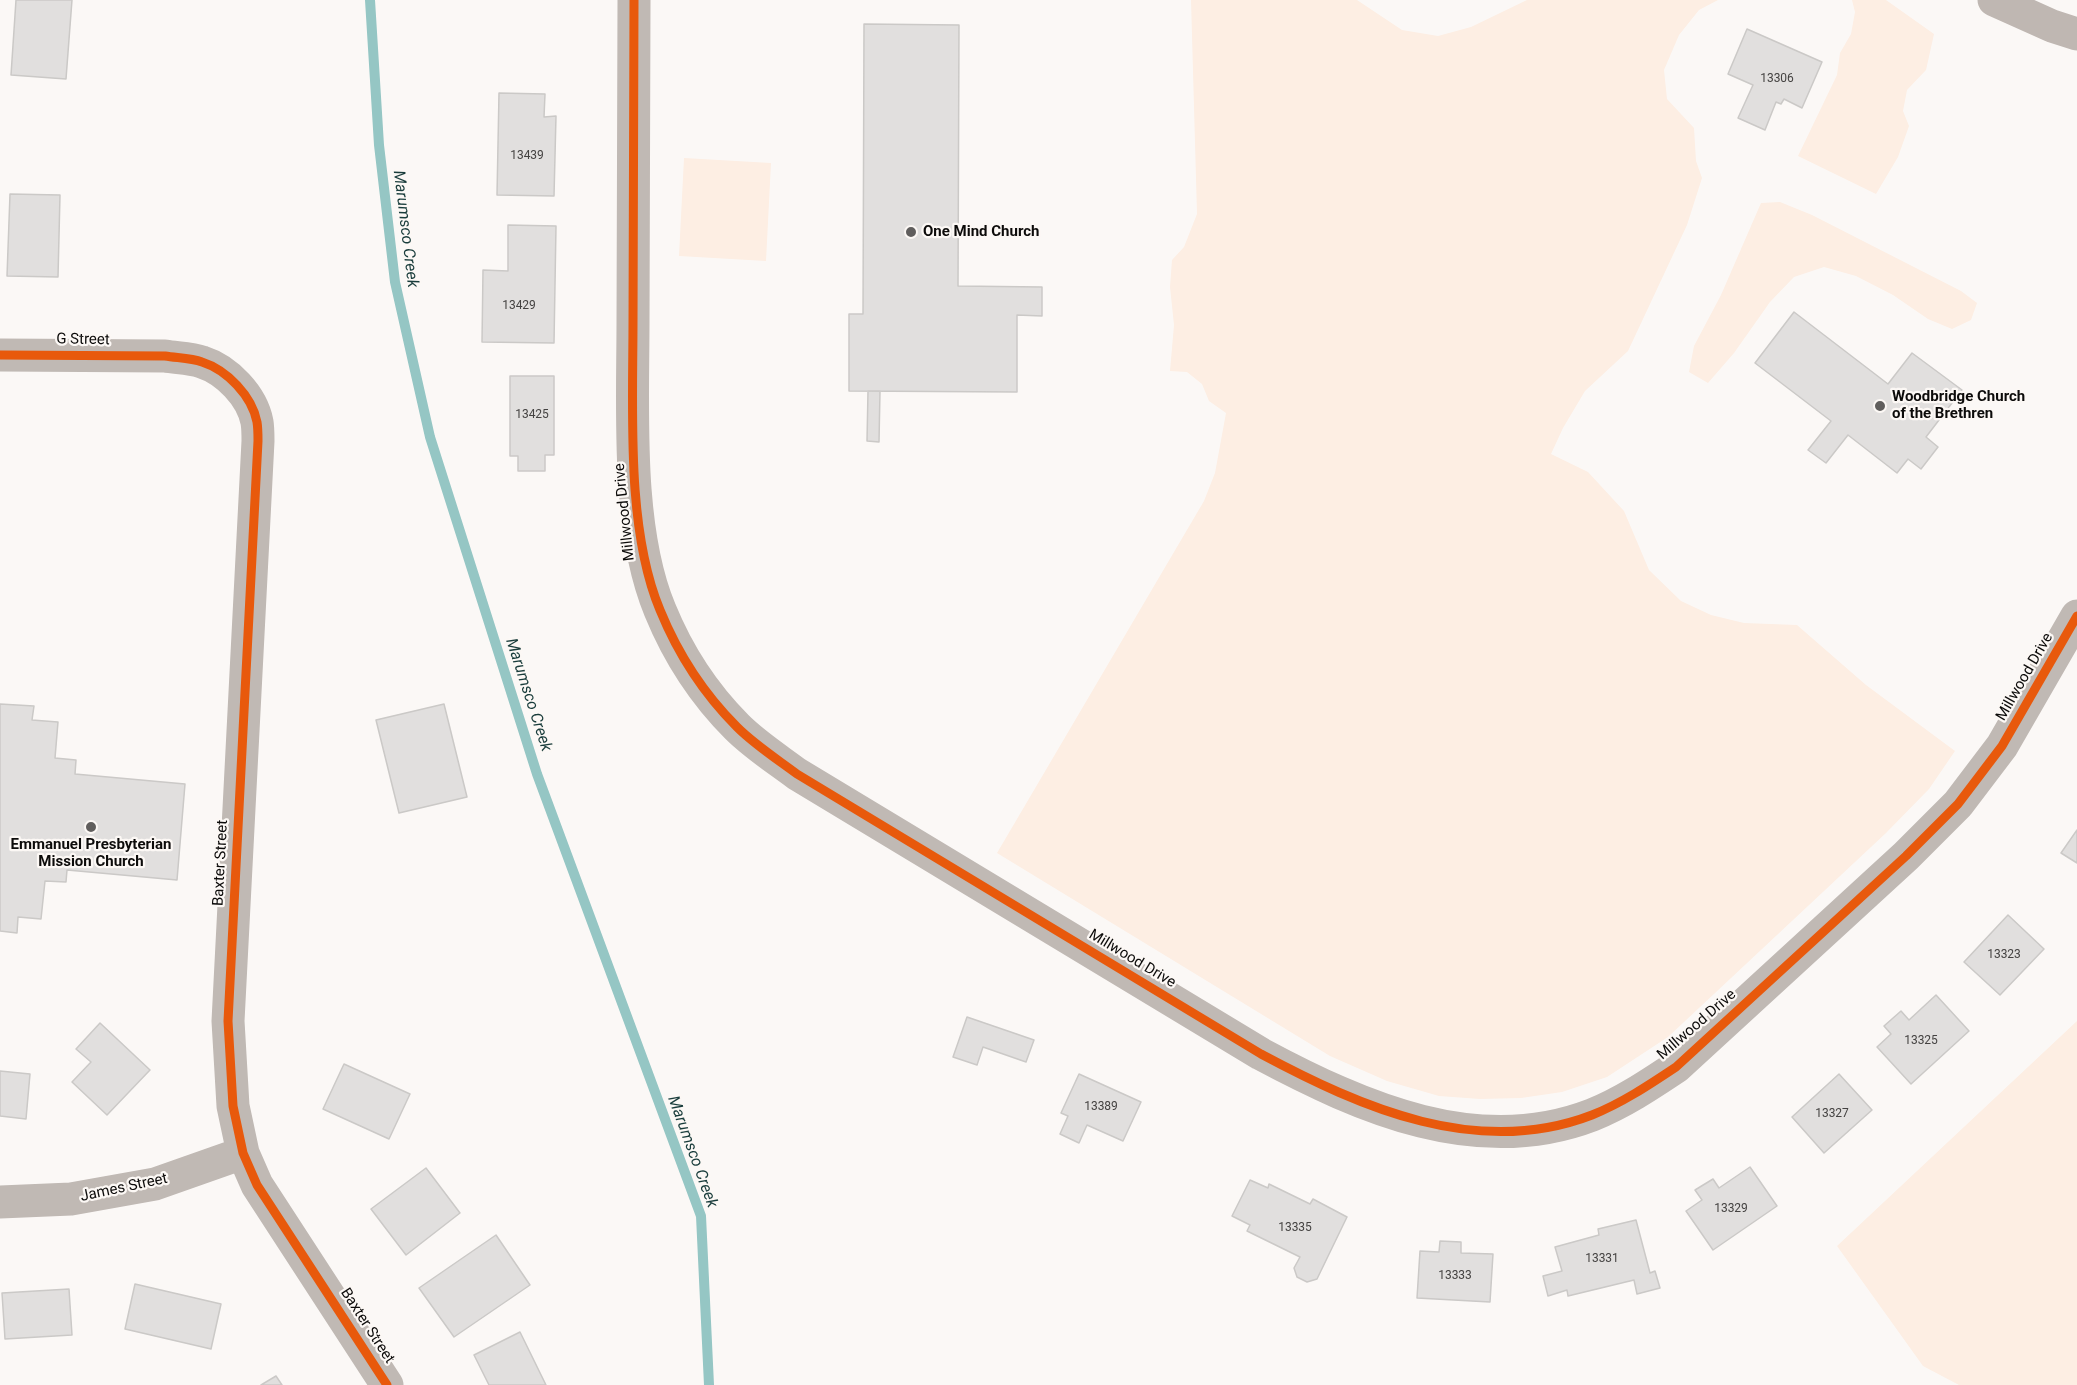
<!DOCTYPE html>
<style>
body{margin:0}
canvas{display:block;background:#fbf8f6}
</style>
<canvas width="2077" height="1385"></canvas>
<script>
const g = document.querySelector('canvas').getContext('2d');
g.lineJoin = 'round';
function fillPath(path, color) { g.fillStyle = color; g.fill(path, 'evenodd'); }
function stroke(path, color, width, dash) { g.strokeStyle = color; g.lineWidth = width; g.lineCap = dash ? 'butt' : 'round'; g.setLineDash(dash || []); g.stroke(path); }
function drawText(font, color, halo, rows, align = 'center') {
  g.font = font + ' Roboto,sans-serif'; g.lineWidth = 4.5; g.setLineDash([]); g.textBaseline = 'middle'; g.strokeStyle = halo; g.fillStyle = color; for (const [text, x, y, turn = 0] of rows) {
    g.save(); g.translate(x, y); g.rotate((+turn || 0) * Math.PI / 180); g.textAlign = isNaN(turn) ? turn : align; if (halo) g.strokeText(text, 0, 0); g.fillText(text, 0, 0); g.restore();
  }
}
const green = new Path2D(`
 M 1191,0 L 1357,0 L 1402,30 L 1438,36 L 1471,27 L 1527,0 L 1718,0 L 1699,10 L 1679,35 L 1664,70 L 1667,99 L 1694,128 L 1696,161 L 1702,178 L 1687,225 L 1628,351 L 1585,391 L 1563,428 L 1551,454 L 1588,472 L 1624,511 L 1649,570 L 1681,601 L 1711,615 L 1744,623 L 1797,625 L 1866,685 L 1955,751 L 1929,789 L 1886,833 L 1668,1037 L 1607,1077 L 1562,1092 L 1521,1098 L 1480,1099 L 1439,1096 L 1387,1081 L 1330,1056 L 997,853 L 1204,501 L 1215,473 L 1226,413 L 1209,401 L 1202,384 L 1187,372 L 1170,371 L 1174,325 L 1170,287 L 1172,260 L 1184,247 L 1197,214 Z
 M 1852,0 L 1886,0 L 1934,34 L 1926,70 L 1907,90 L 1903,111 L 1909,126 L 1898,157 L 1876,194 L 1798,156 L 1837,75 L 1840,53 L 1851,34 L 1855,12 Z
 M 684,158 L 771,163 L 766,261 L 679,256 Z
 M 1780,202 L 1812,215 L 1961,291 L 1977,303 L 1971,320 L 1952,329 L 1928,319 L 1893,295 L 1856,276 L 1824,267 L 1794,277 L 1770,302 L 1734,353 L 1708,383 L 1689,372 L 1694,346 L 1721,295 L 1761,203 Z
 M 2077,1021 L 2077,1385 L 1959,1385 L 1923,1366 L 1837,1246 Z`);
const stream = new Path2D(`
 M 370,0 L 379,145 L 395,282 L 430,437 L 537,774 L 701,1216 L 709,1385`);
const building = new Path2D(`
 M 16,0 L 72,0 L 66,79 L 11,75 Z
 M 864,24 L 959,25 L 958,286 L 1042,287 L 1042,316 L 1017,315 L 1017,392 L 849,391 L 849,314 L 863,314 Z
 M 1747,29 L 1822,62 L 1802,108 L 1784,99 L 1781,104 L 1776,102 L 1765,130 L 1738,118 L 1753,85 L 1728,74 Z
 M 499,93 L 545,94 L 544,117 L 556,116 L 554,196 L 497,195 Z
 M 10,194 L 60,195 L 58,277 L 7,276 Z
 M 508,225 L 556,226 L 554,343 L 482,342 L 483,270 L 508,271 Z
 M 1794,312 L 1888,384 L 1912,353 L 1962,390 L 1926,437 L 1938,447 L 1921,469 L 1908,459 L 1897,473 L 1848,435 L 1826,463 L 1808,450 L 1831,421 L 1755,363 Z
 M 510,376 L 554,376 L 554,455 L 545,455 L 545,471 L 518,471 L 518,456 L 510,456 Z
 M 868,391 L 880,391 L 879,442 L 867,441 Z
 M 0,704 L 34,706 L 32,720 L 58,722 L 55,758 L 76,760 L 75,774 L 185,784 L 177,880 L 67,870 L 66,882 L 45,881 L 41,919 L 18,917 L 17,933 L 0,931 Z
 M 444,704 L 467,797 L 399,813 L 376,720 Z
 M 2077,830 L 2077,863 L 2061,853 Z
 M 2008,915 L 2044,949 L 2000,995 L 1964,962 Z
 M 1936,995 L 1969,1031 L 1911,1084 L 1877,1047 L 1891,1034 L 1884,1026 L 1901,1011 L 1909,1020 Z
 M 967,1017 L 1034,1040 L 1026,1062 L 983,1047 L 977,1065 L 953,1057 Z
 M 100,1023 L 150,1070 L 107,1115 L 72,1082 L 91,1062 L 76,1049 Z
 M 344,1064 L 410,1094 L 389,1139 L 323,1109 Z
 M 0,1071 L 30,1074 L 26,1119 L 0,1116 Z
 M 1079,1074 L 1141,1102 L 1123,1141 L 1087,1125 L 1079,1143 L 1060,1134 L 1068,1116 L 1061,1113 Z
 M 1839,1074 L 1872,1110 L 1824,1153 L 1792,1117 Z
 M 1750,1167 L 1777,1206 L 1713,1250 L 1686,1211 L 1702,1200 L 1695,1190 L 1713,1179 L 1719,1188 Z
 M 426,1168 L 460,1213 L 406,1255 L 371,1209 Z
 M 1250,1180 L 1268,1188 L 1269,1184 L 1310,1204 L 1313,1199 L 1347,1217 L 1317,1279 L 1307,1282 L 1297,1277 L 1294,1268 L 1300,1257 L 1247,1231 L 1250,1225 L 1232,1216 Z
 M 1636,1220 L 1650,1273 L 1655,1271 L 1660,1288 L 1637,1294 L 1634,1280 L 1568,1296 L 1567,1290 L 1548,1296 L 1543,1276 L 1562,1271 L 1555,1247 L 1599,1235 L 1598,1229 Z
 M 496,1235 L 530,1285 L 454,1337 L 419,1288 Z
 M 1440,1241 L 1461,1242 L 1461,1253 L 1493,1254 L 1490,1302 L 1417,1298 L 1420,1251 L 1439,1252 Z
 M 135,1284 L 221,1304 L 211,1349 L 125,1329 Z
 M 69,1289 L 72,1335 L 5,1339 L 2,1293 Z
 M 520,1332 L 546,1385 L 489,1385 L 474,1355 Z
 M 276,1376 L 282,1385 L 261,1385 Z`);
const minor = new Path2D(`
 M 634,0 C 634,107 633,215 633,322 C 633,410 626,529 660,610 C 678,654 703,693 737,727 C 755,745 777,759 797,774 L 1261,1054 C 1362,1108 1478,1159 1592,1115 C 1622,1103 1649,1085 1676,1067 L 1906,856 L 1958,804 L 2002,746 L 2077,616
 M 0,355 L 165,356 C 177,358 191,358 202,362 C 227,370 252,396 257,422 C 258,428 258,435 258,441 L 228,1021 L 233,1106 L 243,1153 L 257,1185 L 387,1385
 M 0,1202 L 71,1199 L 155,1184 L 243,1153`);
const secondary = new Path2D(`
 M 1994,0 L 2052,26 L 2077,34`);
const cycleway = new Path2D(`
 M 634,0 C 634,107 633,215 633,322 C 633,410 626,529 660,610 C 678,654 703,693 737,727 C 755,745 777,759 797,774 L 1261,1054 C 1362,1108 1478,1159 1592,1115 C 1622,1103 1649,1085 1676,1067 L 1906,856 L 1958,804 L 2002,746 L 2077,616
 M 0,355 L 165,356 C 177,358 191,358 202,362 C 227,370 252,396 257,422 C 258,428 258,435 258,441 L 228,1021 L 233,1106 L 243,1153 L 257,1185 L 387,1385`);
const markers = [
 [911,232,6,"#605e5d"],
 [1880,406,6,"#605e5d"],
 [91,827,6,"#605e5d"]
];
const numberNames = [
 ["13306",1777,79],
 ["13439",527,156],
 ["13429",519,306],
 ["13425",532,415],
 ["13323",2004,955],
 ["13325",1921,1041],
 ["13389",1101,1107],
 ["13327",1832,1114],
 ["13329",1731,1209],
 ["13335",1295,1228],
 ["13331",1602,1259],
 ["13333",1455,1276]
];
const poiNames = [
 ["One Mind Church",923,232],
 ["Woodbridge Church",1892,397],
 ["of the Brethren",1892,414],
 ["Emmanuel Presbyterian",91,845,"center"],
 ["Mission Church",91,862,"center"]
];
const streetNames = [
 ["G Street",83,340,1],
 ["Millwood Drive",625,512,-96],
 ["Millwood Drive",2025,677,-60],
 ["Baxter Street",221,863,-87],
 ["Millwood Drive",1132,959,31],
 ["Millwood Drive",1697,1025,-41],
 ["James Street",124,1188,-12],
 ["Baxter Street",367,1326,57]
];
const waterNames = [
 ["Marumsco Creek",405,229,83],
 ["Marumsco Creek",528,695,72],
 ["Marumsco Creek",692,1152,70]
];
fillPath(green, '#fdeee3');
stroke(stream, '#95c6c4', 10);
fillPath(building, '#e1dfde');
stroke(building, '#cbc9c7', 1.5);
stroke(minor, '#c0b9b4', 33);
stroke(secondary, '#bfb7b2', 33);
stroke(cycleway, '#e8590c', 9);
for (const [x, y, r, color] of markers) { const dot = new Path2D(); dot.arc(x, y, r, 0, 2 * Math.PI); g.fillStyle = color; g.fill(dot); stroke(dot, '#fcf8f5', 2); }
drawText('12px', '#444241', null, numberNames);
drawText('bold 15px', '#0c0b0a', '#fcf8f5', poiNames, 'left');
drawText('15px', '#0c0b0a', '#fcf8f5', streetNames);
drawText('italic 16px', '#193c3b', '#fcf8f5', waterNames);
</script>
